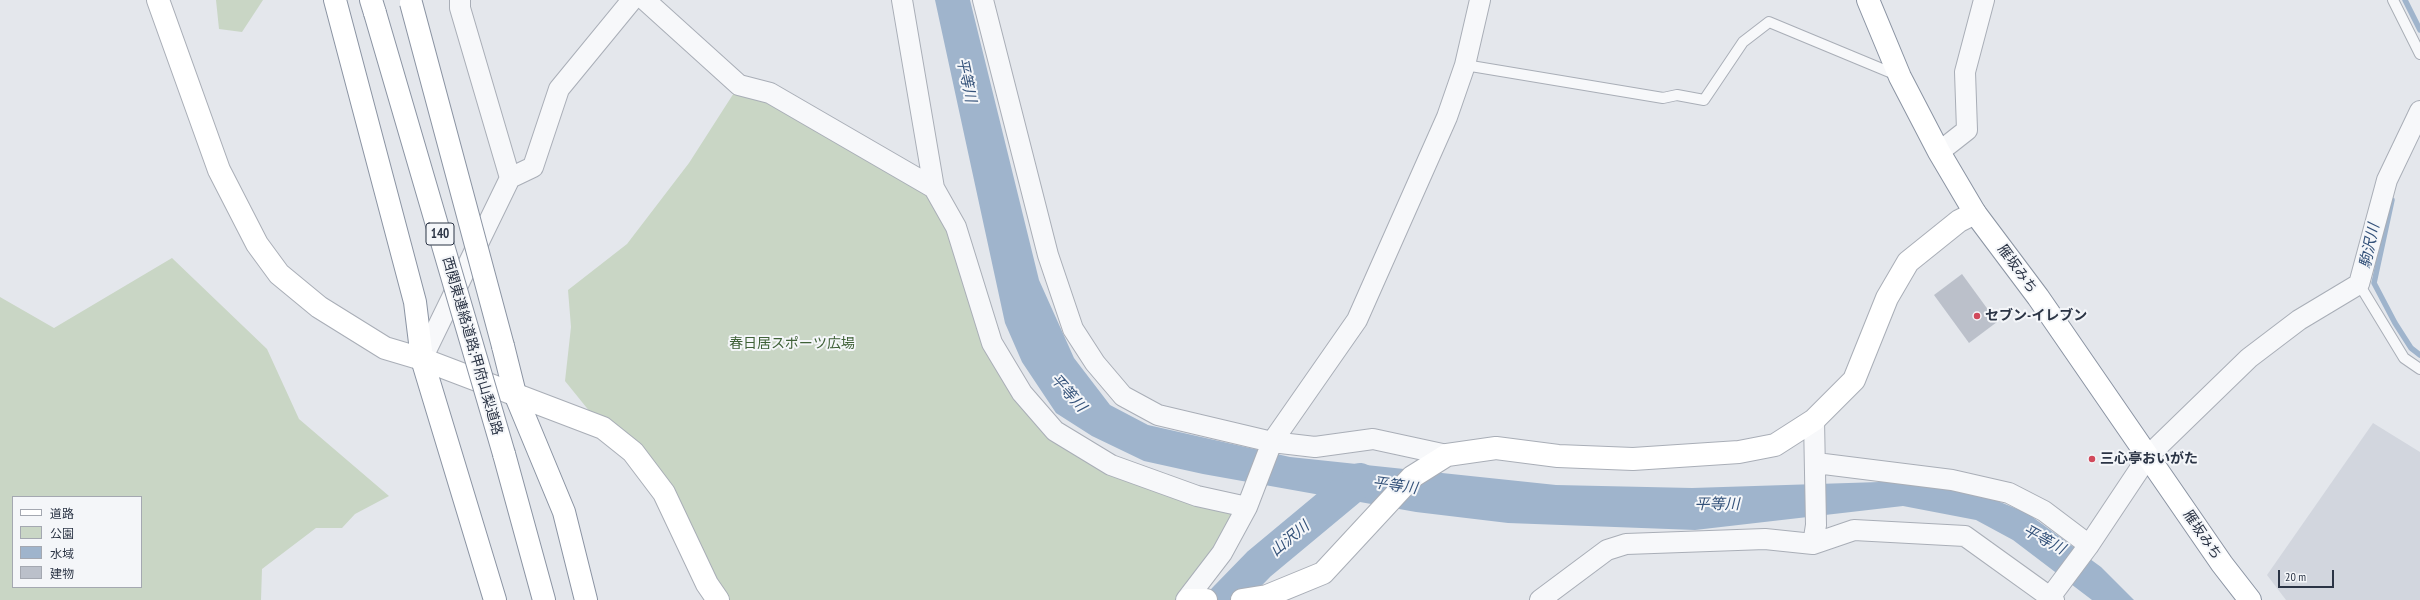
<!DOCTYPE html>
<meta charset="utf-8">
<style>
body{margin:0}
#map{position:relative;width:2420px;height:600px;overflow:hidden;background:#e4e7ec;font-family:"PT Sans Narrow","Noto Sans JP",sans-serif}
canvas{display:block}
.legend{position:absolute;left:12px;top:496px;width:130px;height:92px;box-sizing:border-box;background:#f4f6f9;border:1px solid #a4a8b1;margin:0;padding:5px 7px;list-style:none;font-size:12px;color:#2b3445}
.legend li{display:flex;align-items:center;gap:8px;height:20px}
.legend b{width:20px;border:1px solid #a4a8b1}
.scale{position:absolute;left:2278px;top:570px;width:56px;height:18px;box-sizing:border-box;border:2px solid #2b3445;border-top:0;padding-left:5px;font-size:12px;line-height:14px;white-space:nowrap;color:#2b3445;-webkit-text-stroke:3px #f4f6f9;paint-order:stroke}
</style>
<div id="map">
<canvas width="2420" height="600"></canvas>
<ul class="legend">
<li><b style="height:5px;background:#fff"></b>道路</li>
<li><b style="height:11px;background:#c9d6c5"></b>公園</li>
<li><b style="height:11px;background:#9fb4cc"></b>水域</li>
<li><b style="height:11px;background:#bbc0ca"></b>建物</li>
</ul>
<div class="scale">20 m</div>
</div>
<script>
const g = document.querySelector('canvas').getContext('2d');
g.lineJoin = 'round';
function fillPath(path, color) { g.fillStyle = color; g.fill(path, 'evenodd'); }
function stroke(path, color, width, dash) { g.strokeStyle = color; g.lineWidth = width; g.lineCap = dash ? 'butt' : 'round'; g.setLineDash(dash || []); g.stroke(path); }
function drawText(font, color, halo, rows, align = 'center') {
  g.font = font + ' "PT Sans Narrow","Noto Sans JP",sans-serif'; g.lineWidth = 4; g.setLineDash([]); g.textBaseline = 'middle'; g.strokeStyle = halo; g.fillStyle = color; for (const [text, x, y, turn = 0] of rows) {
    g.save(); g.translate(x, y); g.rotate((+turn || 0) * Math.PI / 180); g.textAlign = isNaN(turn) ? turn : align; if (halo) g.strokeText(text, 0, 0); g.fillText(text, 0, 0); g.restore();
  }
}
const built = new Path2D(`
 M 2373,423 L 2420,452 L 2420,600 L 2286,600 L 2267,575 Z`);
const green = new Path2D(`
 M 216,0 L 263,0 L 242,32 L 219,29 Z
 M 739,85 L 934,188 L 1022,393 L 1111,465 L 1247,507 L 1186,600 L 718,600 L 664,493 L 603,428 L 565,381 L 571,327 L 568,290 L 627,244 L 689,163 Z
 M 172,258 L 267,349 L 299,419 L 389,496 L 355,514 L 342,528 L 316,528 L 262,569 L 261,600 L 0,600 L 0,297 L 54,328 ZM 13,497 L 141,497 L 141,587 L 13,587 Z`);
const water = new Path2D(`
 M 935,0 L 970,0 L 1039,280 L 1074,358 L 1110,405 L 1148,425 L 1290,457 L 1556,485 L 1692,488 L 1911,481 L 1978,493 L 2027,513 L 2101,567 L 2134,600 L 2092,600 L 2013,540 L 1976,520 L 1903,506 L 1695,530 L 1508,523 L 1416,512 L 1203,474 L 1144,461 L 1092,436 L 1056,413 L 1022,362 L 1005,323 Z`);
const stream = new Path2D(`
 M 2405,0 L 2420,30
 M 2392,200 L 2374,283 L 2395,323 L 2411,348 L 2420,355`);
const river = new Path2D(`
 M 1224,600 L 1259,564 L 1360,480`);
const building = new Path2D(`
 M 1962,274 L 1997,322 L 1969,343 L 1934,295 Z`);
const lane = new Path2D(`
 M 2393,0 L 2420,54
 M 1465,65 L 1663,98 L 1677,95 L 1704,100 L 1743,42 L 1769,22 L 1899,76
 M 2359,284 L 2404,358 L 2420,369`);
const street = new Path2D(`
 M 460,0 L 460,8 L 510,178
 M 645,0 L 739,85 L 770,93 L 934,188 L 956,227 L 992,343 L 1022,393 L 1055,431 L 1111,465 L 1197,496 L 1247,507
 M 902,0 L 934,188
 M 983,0 L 1048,255 L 1073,329 L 1095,363 L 1123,396 L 1158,415 L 1272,442 L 1315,447 L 1373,439 L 1447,455
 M 1939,152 L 1967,130 L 1965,72 L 1984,0
 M 422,359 L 510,178 L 533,167 L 559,89 L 632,0
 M 1816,463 L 1952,480 L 2009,493 L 2044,511 L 2089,545
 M 1813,544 L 1816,525 L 1814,420
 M 1186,600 L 1222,553 L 1247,507 L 1272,442 L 1357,320 L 1447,117 L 1465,65 L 1480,0
 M 1540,600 L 1607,550 L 1626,544 L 1765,539 L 1813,544 L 1854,530 L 1965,536 L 2054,600
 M 2048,600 L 2089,545 L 2149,455 L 2249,358 L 2299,320 L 2359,284 L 2387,180 L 2420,111`);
const secondary = new Path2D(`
 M 158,0 L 219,170 L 257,244 L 279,274 L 319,307 L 385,348 L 422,359 L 603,428 L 633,452 L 664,493 L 707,584 L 718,600
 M 1188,600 L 1206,600
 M 1242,600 L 1267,596 L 1323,573 L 1412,477 L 1447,455 L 1496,448 L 1558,456 L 1633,459 L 1739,452 L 1775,445 L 1814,420 L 1854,380 L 1887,298 L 1908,262 L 1959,221 L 1975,213`);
const highway = new Path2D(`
 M 335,0 L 415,302 L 422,359 L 495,600
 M 371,0 L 375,13
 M 1868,0 L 1900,77 L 1939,152 L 1975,213 L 2038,297 L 2222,564 L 2250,600
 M 503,346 L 515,394 L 564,512 L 586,600
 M 504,454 L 544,600`);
const highwayBridge = new Path2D(`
 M 411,3 L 503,346
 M 375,13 L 504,454`);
const markers = [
 [1977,316,4,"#d1495b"],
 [2092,459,4,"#d1495b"]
];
const shields = [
 [440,234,28]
];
const shieldNames = [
 ["140",440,234]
];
const streetNames = [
 ["雁坂みち",2017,269,54],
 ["西関東連絡道路;甲府山梨道路",472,346,74],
 ["雁坂みち",2202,535,56]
];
const poiNames = [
 ["セブン-イレブン",1985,316],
 ["三心亭おいがた",2100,459]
];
const parkNames = [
 ["春日居スポーツ広場",792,344]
];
const waterNames = [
 ["平等川",966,80,78],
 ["駒沢川",2370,246,-78],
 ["平等川",1068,393,48],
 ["平等川",1395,486,8],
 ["平等川",1717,505],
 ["山沢川",1290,539,-40],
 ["平等川",2044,540,28]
];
fillPath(built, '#d2d6de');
fillPath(green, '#c9d6c5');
fillPath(water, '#9fb4cc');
stroke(stream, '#9fb4cc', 5.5);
stroke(river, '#9fb4cc', 34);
fillPath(building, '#bbc0ca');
stroke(lane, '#a9aeb7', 12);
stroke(street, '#a9aeb7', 22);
stroke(secondary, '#a9aeb7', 24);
stroke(highway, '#8b94a3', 24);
stroke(lane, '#f7f8fa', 10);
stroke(street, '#f7f8fa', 20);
stroke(secondary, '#fff', 22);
stroke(highway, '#fff', 22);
stroke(highwayBridge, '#8b94a3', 24, []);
stroke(highwayBridge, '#fff', 22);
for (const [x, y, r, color] of markers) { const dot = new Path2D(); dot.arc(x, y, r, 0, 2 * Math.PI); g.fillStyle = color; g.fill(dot); stroke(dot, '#f4f6f9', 1.5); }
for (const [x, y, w] of shields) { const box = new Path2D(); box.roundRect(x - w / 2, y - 11, w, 22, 3); g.fillStyle = '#f4f6f9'; g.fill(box); stroke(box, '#2b3445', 1); }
drawText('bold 13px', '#2b3445', null, shieldNames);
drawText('14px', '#2b3445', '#f4f6f9', streetNames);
drawText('bold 14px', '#2b3445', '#f4f6f9', poiNames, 'left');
drawText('14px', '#3f6138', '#f4f6f9', parkNames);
drawText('italic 15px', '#34527a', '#f4f6f9', waterNames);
</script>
